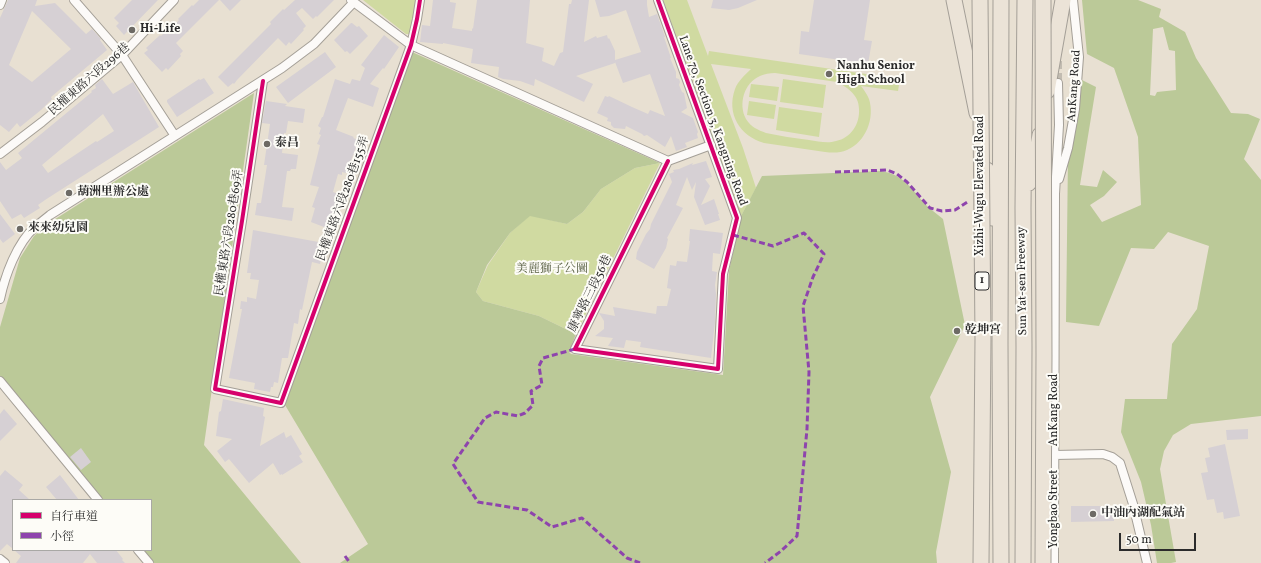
<!DOCTYPE html>
<meta charset="utf-8">
<style>
body{margin:0}
#map{position:relative;width:1261px;height:563px;overflow:hidden;background:#e8e0d2;font-family:Vollkorn,"Noto Serif TC",serif}
canvas{display:block}
.legend{position:absolute;left:12px;top:499px;width:140px;height:52px;box-sizing:border-box;background:#fdfcf7;border:1px solid #a9a8a5;margin:0;padding:5px 7px;list-style:none;font-size:12px;color:#2b2b2b}
.legend li{display:flex;align-items:center;gap:8px;height:20px}
.legend b{width:20px;border:1px solid #a9a8a5}
.scale{position:absolute;left:1119px;top:533px;width:77px;height:18px;box-sizing:border-box;border:2px solid #2b2b2b;border-top:0;padding-left:5px;font-size:12px;line-height:14px;white-space:nowrap;color:#2b2b2b;-webkit-text-stroke:3px #fdfcf7;paint-order:stroke}
</style>
<div id="map">
<canvas width="1261" height="563"></canvas>
<ul class="legend">
<li><b style="height:5px;background:#d6006c"></b>自行車道</li>
<li><b style="height:5px;background:#8e44ad"></b>小徑</li>
</ul>
<div class="scale">50 m</div>
</div>
<script>
const g = document.querySelector('canvas').getContext('2d');
g.lineJoin = 'round';
function fillPath(path, color) { g.fillStyle = color; g.fill(path, 'evenodd'); }
function stroke(path, color, width, dash) { g.strokeStyle = color; g.lineWidth = width; g.lineCap = dash ? 'butt' : 'round'; g.setLineDash(dash || []); g.stroke(path); }
function drawText(font, color, halo, rows, align = 'center') {
  g.font = font + ' Vollkorn,"Noto Serif TC",serif'; g.lineWidth = 4; g.setLineDash([]); g.textBaseline = 'middle'; g.strokeStyle = halo; g.fillStyle = color; for (const [text, x, y, turn = 0] of rows) {
    g.save(); g.translate(x, y); g.rotate((+turn || 0) * Math.PI / 180); g.textAlign = isNaN(turn) ? turn : align; if (halo) g.strokeText(text, 0, 0); g.fillText(text, 0, 0); g.restore();
  }
}
const green = new Path2D(`
 M 363,0 L 417,0 L 410,34 L 406,34 Z
 M 663,0 L 687,0 L 708,56 L 709,51 L 900,79 L 898,91 L 861,86 C 864,90 867,94 869,99 C 875,118 866,142 847,150 C 840,153 833,153 825,152 L 764,143 C 740,136 726,114 735,89 C 738,81 745,75 751,69 L 711,64 L 743,148 L 756,188 L 741,216 ZM 775,73 L 837,82 C 848,88 859,95 859,109 C 860,124 851,138 836,141 C 827,144 818,141 809,140 C 794,138 780,136 766,133 C 758,130 751,127 746,119 C 738,104 744,83 760,76 C 764,74 770,73 775,73 Z
 M 783,79 L 826,85 L 823,108 L 780,102 Z
 M 751,84 L 779,87 L 777,101 L 749,97 Z
 M 749,101 L 776,105 L 774,119 L 747,115 Z
 M 779,107 L 822,113 L 819,137 L 776,130 Z
 M 660,163 L 576,334 L 539,316 L 483,301 L 476,292 L 488,265 L 510,233 L 530,215 L 567,224 L 583,212 L 601,189 L 635,168 Z`);
const forest = new Path2D(`
 M 1082,0 L 1138,0 L 1161,9 L 1159,17 L 1185,32 L 1196,58 L 1231,113 L 1248,114 L 1260,119 L 1244,159 L 1261,180 L 1261,416 L 1191,424 L 1173,435 L 1164,451 L 1160,469 L 1176,562 L 1171,563 L 1157,563 L 1151,525 L 1141,482 L 1121,432 L 1125,399 L 1167,399 L 1172,344 L 1197,309 L 1209,246 L 1168,232 L 1154,249 L 1131,248 L 1099,326 L 1066,322 L 1068,155 L 1080,79 L 1096,87 L 1080,185 L 1097,187 L 1103,170 L 1117,182 L 1104,196 L 1090,205 L 1102,222 L 1141,205 L 1138,137 L 1114,68 L 1087,54 ZM 1163,27 L 1169,50 L 1175,51 L 1176,90 L 1157,92 L 1155,96 L 1150,95 L 1153,29 Z
 M 412,52 L 660,163 L 635,168 L 601,189 L 583,212 L 567,224 L 530,216 L 510,233 L 487,265 L 476,292 L 483,301 L 539,316 L 576,334 L 569,352 L 571,354 L 723,375 L 729,271 L 741,216 L 762,176 L 881,171 C 906,175 912,191 928,207 C 933,211 938,215 943,219 L 965,325 L 930,397 L 951,472 L 936,552 L 937,563 L 340,563 L 368,544 L 285,405 Z
 M 254,93 L 204,445 L 301,563 L 154,563 L 143,550 L 151,550 L 151,500 L 101,500 L 0,378 L 0,327 L 20,258 L 34,236 L 49,223 Z`);
const building = new Path2D(`
 M 8,0 L 37,0 L 35,6 L 55,3 L 86,34 L 92,29 L 101,39 L 100,40 L 107,50 L 51,97 L 52,99 L 41,110 L 20,127 L 17,123 L 9,132 L 0,125 L 0,18 ZM 32,11 L 71,49 L 32,82 L 9,65 Z
 M 132,0 L 158,0 L 124,35 L 116,26 L 119,23 L 114,18 Z
 M 199,0 L 219,0 L 176,43 L 183,51 L 180,54 L 181,56 L 168,70 L 166,68 L 162,72 L 144,53 L 148,50 L 146,48 L 160,35 L 161,36 L 165,32 L 166,34 L 179,20 L 178,19 L 192,5 L 193,6 Z
 M 220,0 L 241,0 L 230,11 Z
 M 295,0 L 334,0 L 317,17 L 316,16 L 313,19 L 302,8 L 296,13 L 306,26 L 303,29 L 304,30 L 291,44 L 289,42 L 286,46 L 278,38 L 237,80 L 234,84 L 233,83 L 228,87 L 218,77 L 271,24 L 270,22 L 283,9 L 284,10 Z
 M 433,0 L 450,0 L 450,2 L 456,3 L 452,28 L 472,31 L 472,28 L 473,29 L 477,0 L 530,0 L 526,43 L 544,48 L 542,61 L 554,66 L 560,53 L 563,52 L 569,4 L 571,4 L 572,0 L 589,0 L 584,42 L 596,36 L 597,38 L 607,35 L 608,39 L 609,38 L 610,40 L 615,51 L 615,60 L 641,52 L 626,10 L 609,16 L 600,17 L 595,0 L 647,0 L 647,5 L 649,17 L 657,14 L 665,37 L 664,37 L 671,58 L 670,58 L 676,72 L 676,78 L 679,79 L 680,82 L 679,85 L 682,92 L 684,93 L 687,108 L 681,112 L 693,118 L 698,132 L 697,134 L 698,138 L 685,143 L 687,147 L 676,151 L 671,136 L 665,147 L 647,135 L 644,136 L 642,134 L 626,126 L 625,129 L 614,128 L 611,125 L 611,122 L 607,121 L 608,118 L 597,113 L 605,96 L 608,97 L 609,96 L 632,107 L 648,114 L 650,110 L 665,116 L 650,74 L 623,83 L 615,62 L 615,63 L 576,76 L 593,84 L 584,102 L 535,79 L 534,86 L 520,81 L 503,79 L 498,77 L 499,67 L 471,63 L 473,49 L 443,43 L 443,44 L 420,42 L 422,25 L 430,26 Z
 M 713,0 L 757,0 L 738,8 L 729,10 L 711,8 Z
 M 814,0 L 870,0 L 864,40 L 872,41 L 868,64 L 799,54 L 801,31 L 809,32 Z
 M 351,23 L 352,23 L 357,27 L 359,26 L 368,36 L 350,54 L 347,51 L 345,52 L 334,40 Z
 M 384,35 L 399,47 L 384,69 L 383,68 L 370,84 L 379,88 L 373,107 L 348,98 L 336,130 L 354,137 L 353,138 L 359,140 L 346,173 L 342,172 L 342,175 L 338,174 L 333,192 L 341,195 L 329,229 L 311,222 L 315,208 L 312,207 L 319,187 L 310,185 L 320,145 L 317,144 L 321,135 L 319,134 L 321,128 L 318,126 L 322,117 L 323,117 L 335,79 L 350,84 L 352,79 L 360,81 L 365,68 L 361,65 Z
 M 325,52 L 336,67 L 288,103 L 276,87 Z
 M 204,78 L 214,93 L 177,117 L 167,102 L 167,100 L 199,79 L 200,80 Z
 M 102,79 L 113,94 L 133,82 L 159,127 L 45,200 L 38,205 L 40,208 L 24,218 L 21,214 L 12,219 L 0,201 L 0,162 L 6,170 L 22,158 L 18,153 L 92,92 L 91,91 L 96,88 L 95,85 ZM 103,114 L 114,131 L 97,142 L 96,141 L 48,173 L 42,165 Z
 M 266,101 L 287,104 L 285,106 L 305,109 L 303,123 L 288,121 L 286,133 L 284,133 L 282,153 L 298,155 L 296,169 L 291,169 L 290,171 L 287,171 L 282,207 L 294,208 L 292,221 L 255,215 L 257,203 L 261,203 L 267,165 L 264,165 L 270,124 L 262,123 Z
 M 706,161 L 712,177 L 705,179 L 710,186 L 701,205 L 714,199 L 719,214 L 718,214 L 720,220 L 705,225 L 694,197 L 696,182 L 692,190 L 687,177 L 676,205 L 683,208 L 667,238 L 668,239 L 666,248 L 654,269 L 636,259 L 637,252 L 646,234 L 650,229 L 651,224 L 672,182 L 669,174 L 674,172 L 673,170 L 679,169 L 693,163 L 692,165 Z
 M 0,214 L 15,234 L 3,243 L 0,239 Z
 M 690,229 L 723,233 L 720,254 L 713,253 L 712,271 L 717,272 L 715,285 L 716,294 L 715,322 L 711,358 L 640,347 L 641,342 L 626,340 L 624,348 L 608,346 L 613,338 L 595,336 L 604,329 L 604,321 L 599,313 L 615,316 L 613,307 L 656,314 L 657,306 L 667,306 L 671,289 L 667,288 L 670,265 L 676,266 L 677,261 L 687,262 L 690,241 L 689,241 Z
 M 253,230 L 324,243 L 320,264 L 312,262 L 302,310 L 300,309 L 298,324 L 294,323 L 288,358 L 282,358 L 278,383 L 274,382 L 273,387 L 271,387 L 270,392 L 254,389 L 255,383 L 229,378 L 242,309 L 240,309 L 241,301 L 247,302 L 247,297 L 256,299 L 259,280 L 250,279 L 251,273 L 247,273 Z
 M 223,399 L 264,408 L 263,416 L 265,417 L 260,446 L 284,432 L 286,438 L 291,435 L 302,454 L 299,456 L 303,462 L 282,475 L 282,474 L 280,475 L 273,463 L 249,483 L 229,459 L 225,462 L 217,451 L 232,439 L 216,436 L 219,412 L 221,411 Z
 M 4,409 L 17,424 L 0,441 L 0,414 Z
 M 1248,429 L 1248,439 L 1227,440 L 1226,430 Z
 M 1225,444 L 1240,516 L 1224,519 L 1223,512 L 1217,513 L 1214,499 L 1207,500 L 1201,473 L 1208,472 L 1205,458 L 1210,457 L 1208,448 Z
 M 81,448 L 91,462 L 81,470 L 70,457 Z
 M 5,470 L 23,485 L 19,490 L 30,500 L 13,500 L 13,549 L 7,544 L 0,551 L 0,476 Z
 M 60,475 L 79,500 L 57,500 L 46,487 Z
 M 1071,506 L 1114,506 L 1114,521 L 1071,522 Z
 M 14,550 L 116,550 L 123,559 L 122,560 L 125,563 L 97,563 L 90,554 L 83,563 L 16,563 L 21,556 Z`);
const minorTunnel = new Path2D(`
 M 1058,61 L 1058,83`);
const minor = new Path2D(`
 M 74,0 L 122,55 L 175,136
 M 351,0 L 411,45 L 668,161
 M 658,0 L 737,218 L 723,274 L 718,369 L 575,349 L 668,161
 M 0,5 L 2,0
 M 263,81 L 242,221 L 215,389 L 281,403 L 411,45 L 417,19 L 420,0
 M 0,154 L 42,122 L 122,55 L 174,0
 M 668,161 L 711,145
 M 1059,179 L 1068,148 L 1075,109 L 1079,57 L 1073,0
 M 0,299 C 5,275 17,243 35,227 C 40,223 45,219 50,215 L 282,68 L 314,44 L 353,3
 M 0,381 L 98,500
 M 1055,455 L 1103,454 L 1112,457 L 1120,463 L 1133,504 L 1147,563
 M 138,550 L 149,563
 M 0,559 L 5,563
 M 1054,563 L 1055,194 L 1059,125 L 1058,83`);
const motorway = new Path2D(`
 M 954,0 L 977,113
 M 1047,91 L 1063,0
 M 987,170 L 992,218
 M 1029,183 L 1037,152 L 1040,135
 M 1001,563 L 1000,343 L 1001,0
 M 1023,563 L 1024,347 L 1023,208 L 1025,0`);
const motorwayBridge = new Path2D(`
 M 980,0 L 983,339 L 981,563
 M 1043,563 L 1044,355 L 1043,0`);
const quiet = new Path2D(`
 M 835,172 L 887,170 L 897,174 L 907,182 L 930,208 L 942,211 L 955,210 L 969,201
 M 733,235 L 773,246 L 804,233 L 824,254 L 813,277 L 803,306 L 809,372 L 807,429 L 797,536 L 781,551 L 765,563
 M 575,349 L 543,358 L 539,366 L 542,385 L 531,391 L 533,405 L 525,413 L 518,416 L 496,412 L 485,418 L 453,464 L 478,502 L 527,510 L 552,527 L 582,518 L 627,558 L 640,563
 M 345,556 L 350,563`);
const cycleway = new Path2D(`
 M 658,0 L 737,218 L 723,274 L 718,369 L 575,349 L 668,161
 M 263,81 L 242,221 L 215,389 L 281,403 L 411,45 L 417,19 L 420,0`);
const markers = [
 [132,30,4,"#6d6a65"],
 [829,74,4,"#6d6a65"],
 [267,144,4,"#6d6a65"],
 [69,193,4,"#6d6a65"],
 [20,229,4,"#6d6a65"],
 [957,331,4,"#6d6a65"],
 [1093,514,4,"#6d6a65"]
];
const shields = [
 [982,281,14]
];
const shieldNames = [
 ["1",982,281]
];
const poiNames = [
 ["Hi-Life",140,30],
 ["Nanhu Senior",837,67],
 ["High School",837,81],
 ["泰昌",275,144],
 ["葫洲里辦公處",77,193],
 ["來來幼兒園",28,229],
 ["乾坤宮",965,331],
 ["中油內湖配氣站",1101,514]
];
const streetNames = [
 ["民權東路六段296巷",90,80,-41],
 ["AnKang Road",1075,86,-86],
 ["Lane 70, Section 3, Kangning Road",712,121,70],
 ["Xizhi-Wugu Elevated Road",981,186,-90],
 ["民權東路六段280巷155弄",344,199,-70],
 ["民權東路六段280巷69弄",230,233,-81],
 ["Sun Yat-sen Freeway",1023,281,-91],
 ["康寧路三段56巷",591,294,-64],
 ["AnKang Road",1055,410,-90],
 ["Yongbao Street",1055,509,-90]
];
const parkNames = [
 ["美麗獅子公圜",552,270]
];
fillPath(green, '#d0daa1');
fillPath(forest, '#bbc998');
fillPath(building, '#d6d0d4');
stroke(minorTunnel, '#c2bcb1', 8, [8, 4]);
stroke(minor, '#a49f97', 10);
stroke(motorway, '#a49f97', 17);
stroke(minor, '#fcfaf8', 8);
stroke(motorway, '#ebe3d7', 15);
stroke(motorwayBridge, '#a49f97', 17, []);
stroke(motorwayBridge, '#ebe3d7', 15);
stroke(quiet, '#8e44ad', 3, [6, 3]);
stroke(cycleway, '#d6006c', 4);
for (const [x, y, r, color] of markers) { const dot = new Path2D(); dot.arc(x, y, r, 0, 2 * Math.PI); g.fillStyle = color; g.fill(dot); stroke(dot, '#fdfcf7', 1.5); }
for (const [x, y, w] of shields) { const box = new Path2D(); box.roundRect(x - w / 2, y - 9, w, 18, 3); g.fillStyle = '#fdfcf7'; g.fill(box); stroke(box, '#2b2b2b', 1); }
drawText('bold 11px', '#2b2b2b', null, shieldNames);
drawText('bold 12px', '#2b2b2b', '#fdfcf7', poiNames, 'left');
drawText('12px', '#2b2b2b', '#fdfcf7', streetNames);
drawText('12px', '#575e42', '#fdfcf7', parkNames);
</script>
